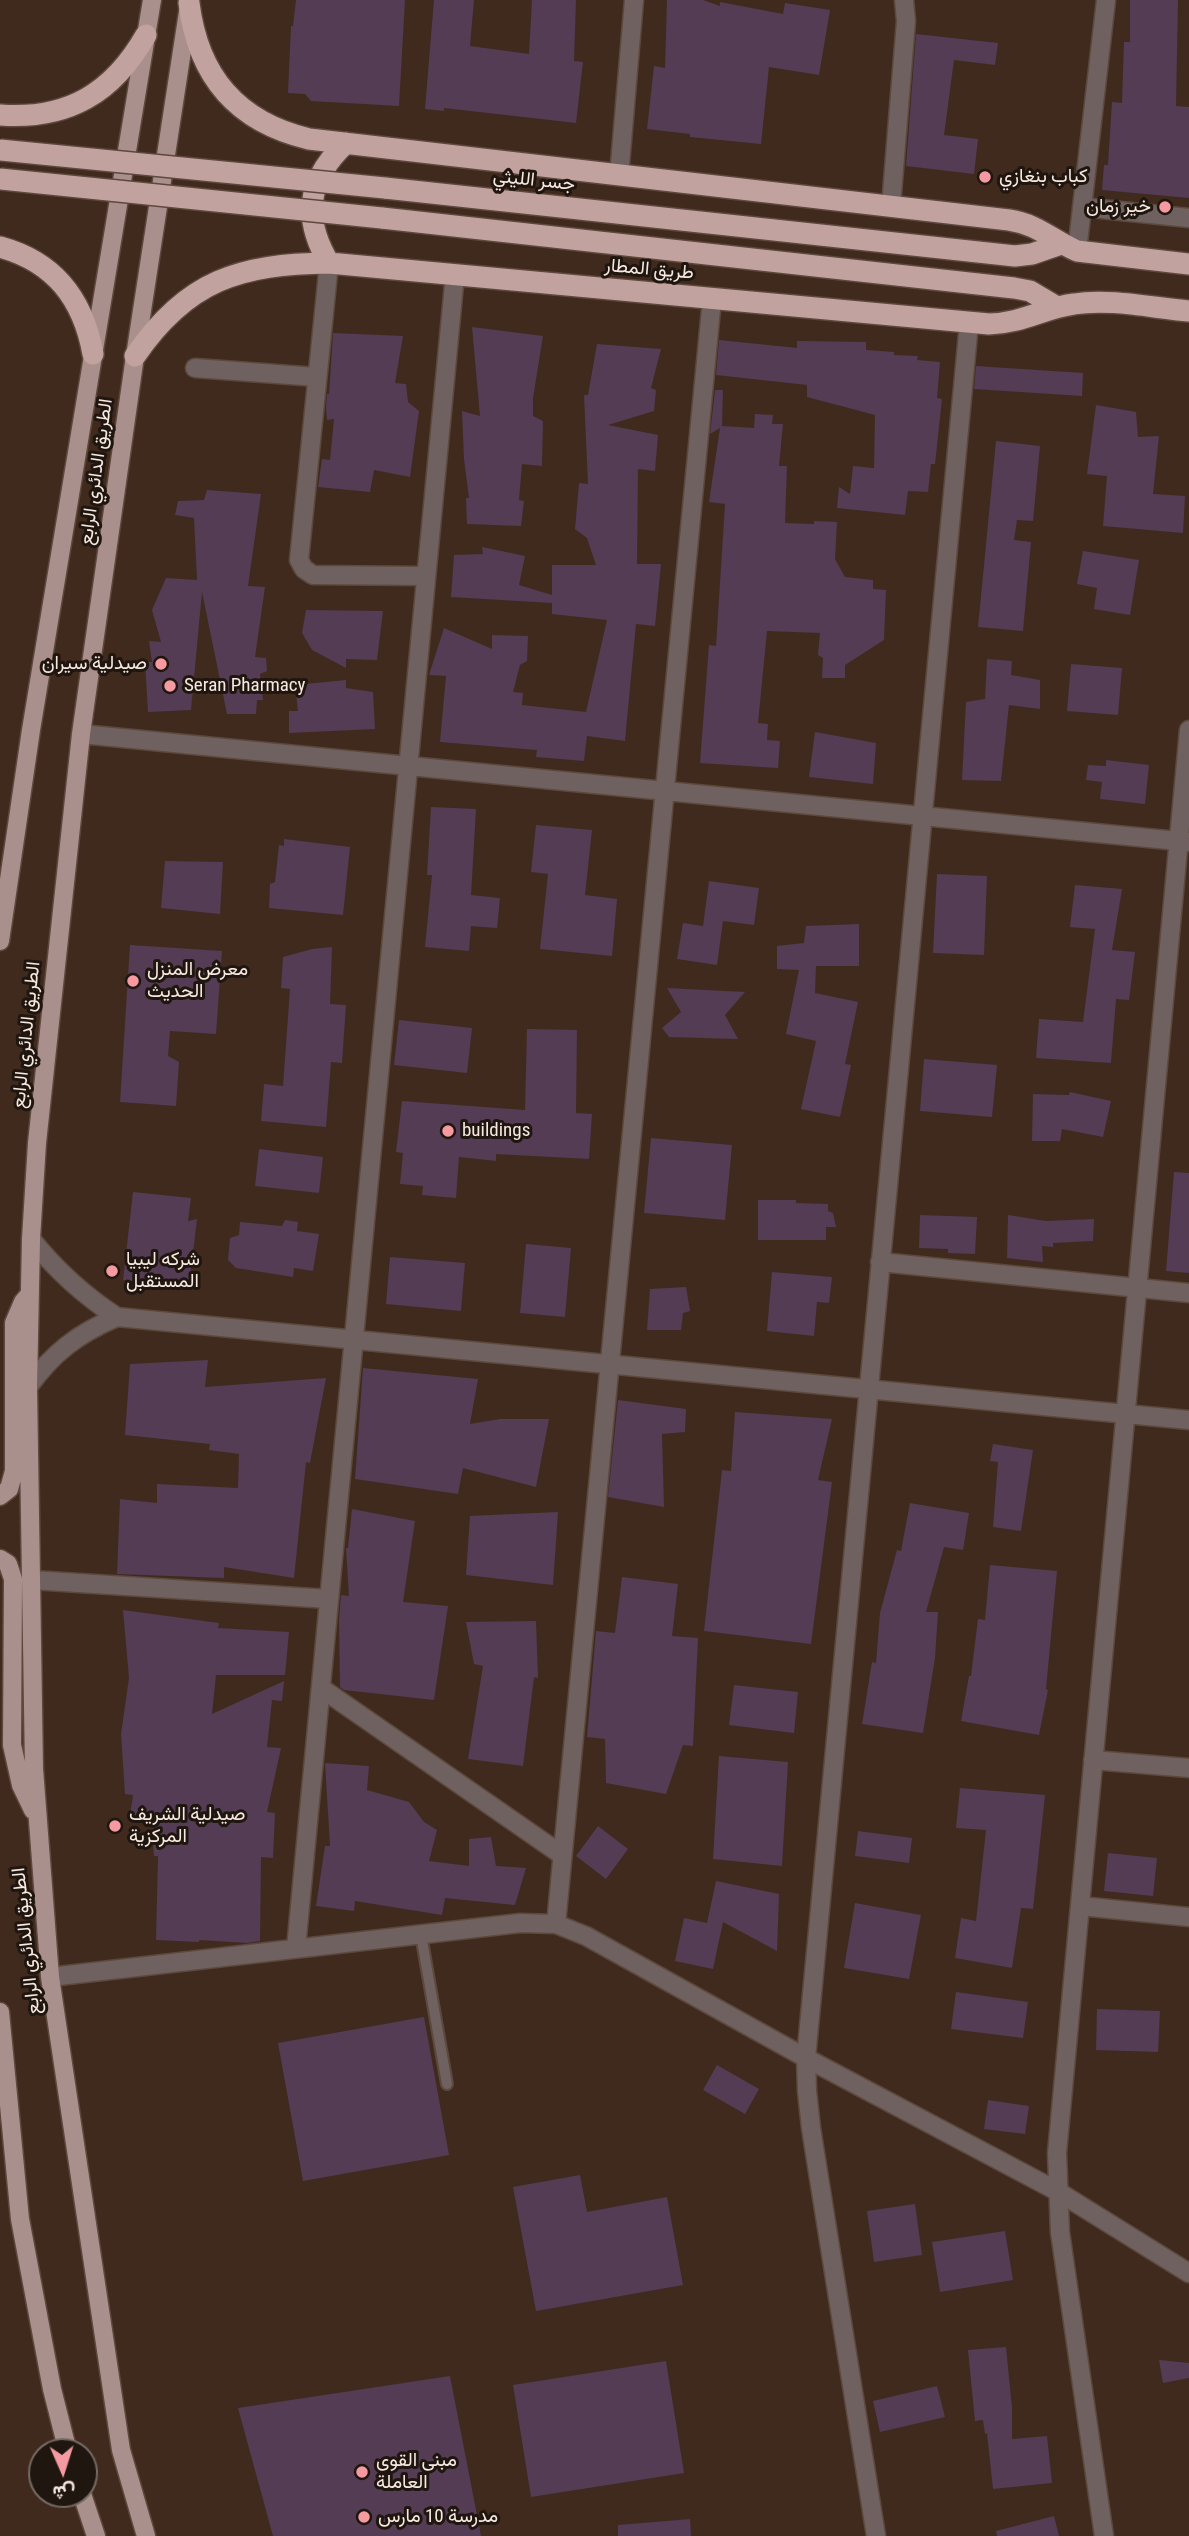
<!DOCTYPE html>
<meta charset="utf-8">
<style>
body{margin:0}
#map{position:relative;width:1189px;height:2536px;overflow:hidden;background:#402a1e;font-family:"Roboto Condensed",Vazirmatn,sans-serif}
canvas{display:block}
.north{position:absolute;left:28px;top:2438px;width:70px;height:70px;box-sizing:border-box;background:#1f1610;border:2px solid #756a63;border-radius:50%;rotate:177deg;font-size:19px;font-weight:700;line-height:28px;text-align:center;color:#f7e8e0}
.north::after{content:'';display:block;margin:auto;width:24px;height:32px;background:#f49aa0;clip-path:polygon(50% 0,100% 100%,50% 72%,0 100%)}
</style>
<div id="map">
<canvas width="1189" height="2536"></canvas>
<div class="north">ش</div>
</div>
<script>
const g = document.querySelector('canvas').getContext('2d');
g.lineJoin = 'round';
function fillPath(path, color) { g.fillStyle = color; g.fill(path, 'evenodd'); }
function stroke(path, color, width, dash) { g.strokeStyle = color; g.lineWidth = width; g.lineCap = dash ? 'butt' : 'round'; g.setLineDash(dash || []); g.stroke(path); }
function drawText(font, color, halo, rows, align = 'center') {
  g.font = font + ' "Roboto Condensed",Vazirmatn,sans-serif'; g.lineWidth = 6; g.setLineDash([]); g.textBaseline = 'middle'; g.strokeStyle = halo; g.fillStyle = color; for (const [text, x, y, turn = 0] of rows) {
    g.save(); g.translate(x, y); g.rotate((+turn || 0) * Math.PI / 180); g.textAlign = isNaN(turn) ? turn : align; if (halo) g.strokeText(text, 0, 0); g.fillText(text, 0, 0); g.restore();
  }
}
const building = new Path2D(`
 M 296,0 L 405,0 L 399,106 L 311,101 L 305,94 L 288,93 L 291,26 L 293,26 Z
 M 434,0 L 474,0 L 470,46 L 529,54 L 532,0 L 576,0 L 574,61 L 583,62 L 576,123 L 444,108 L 444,111 L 425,109 Z
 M 667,0 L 703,0 L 720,6 L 720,2 L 783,14 L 785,3 L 830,10 L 819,75 L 769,67 L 761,144 L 690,137 L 690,134 L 647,129 L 654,66 L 665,68 Z
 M 1130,0 L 1178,0 L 1176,106 L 1189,107 L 1189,198 L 1102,190 L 1104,165 L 1108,165 L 1112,102 L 1122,103 L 1124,42 L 1130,42 Z
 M 916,34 L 998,43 L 995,65 L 954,60 L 944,135 L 978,139 L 974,174 L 906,166 Z
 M 472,327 L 543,336 L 533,398 L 533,416 L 543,421 L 542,466 L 522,464 L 519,500 L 524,501 L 521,526 L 467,524 L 466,498 L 469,498 L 464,459 L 462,411 L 480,416 Z
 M 333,333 L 403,336 L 395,383 L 406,384 L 408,402 L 419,411 L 410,477 L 374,470 L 370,492 L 318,487 L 322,459 L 330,460 L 334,419 L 327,420 L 326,407 L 327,394 L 329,394 Z
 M 719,340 L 797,348 L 797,341 L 866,342 L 866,350 L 894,352 L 894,355 L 918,356 L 917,360 L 940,362 L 937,398 L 942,399 L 935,464 L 931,464 L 928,492 L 908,491 L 905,515 L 837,508 L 839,487 L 850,494 L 853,466 L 874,468 L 875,415 L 807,397 L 807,385 L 716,375 Z
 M 597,344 L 661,349 L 651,388 L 656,390 L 654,411 L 608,425 L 658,435 L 655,471 L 638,469 L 637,564 L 661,564 L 655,626 L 636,624 L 625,741 L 587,736 L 584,761 L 536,757 L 537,750 L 440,742 L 446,676 L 429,675 L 444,628 L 492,649 L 492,635 L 528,636 L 527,661 L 520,665 L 513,692 L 523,693 L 522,705 L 586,712 L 607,620 L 552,614 L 552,603 L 451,597 L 454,555 L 483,554 L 482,547 L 525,556 L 519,585 L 552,595 L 552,565 L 596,565 L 587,538 L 575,529 L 579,483 L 588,484 L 584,395 L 588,395 Z
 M 976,366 L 1083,373 L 1082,396 L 974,389 Z
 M 715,390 L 723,390 L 722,426 L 754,428 L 755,414 L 773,415 L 772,424 L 783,424 L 779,466 L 787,466 L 785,523 L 814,524 L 814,521 L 837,522 L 835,559 L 845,577 L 873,580 L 873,589 L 886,590 L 884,640 L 845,665 L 845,678 L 822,678 L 823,658 L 818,655 L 820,633 L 767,631 L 758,723 L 768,724 L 767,740 L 780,741 L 778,768 L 700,763 L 709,645 L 716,646 L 725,504 L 709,502 L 720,428 L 710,434 Z
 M 1096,405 L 1136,412 L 1138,437 L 1159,436 L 1153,494 L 1185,496 L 1183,533 L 1103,526 L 1107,476 L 1087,474 Z
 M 996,441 L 1040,446 L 1033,521 L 1017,520 L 1014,540 L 1031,542 L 1023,631 L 978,627 Z
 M 207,490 L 261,494 L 248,586 L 265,587 L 255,657 L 266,658 L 267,671 L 260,674 L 263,700 L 257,700 L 256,714 L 227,714 L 202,592 L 191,710 L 148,712 L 145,662 L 152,662 L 149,641 L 161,642 L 152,610 L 166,578 L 197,580 L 194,518 L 175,515 L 178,501 L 204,500 Z
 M 1083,551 L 1139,560 L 1130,615 L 1094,609 L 1097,588 L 1077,584 Z
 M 306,610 L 383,611 L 377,660 L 346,659 L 346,668 L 312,650 L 302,633 Z
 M 987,659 L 1012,661 L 1011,675 L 1040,680 L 1040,709 L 1009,705 L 1001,781 L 962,780 L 966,702 L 985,699 Z
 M 1071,664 L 1122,668 L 1118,715 L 1067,711 Z
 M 346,680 L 346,688 L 373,692 L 375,729 L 289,733 L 289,711 L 298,711 L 295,685 Z
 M 815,732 L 876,743 L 873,784 L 809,777 Z
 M 1106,760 L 1149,765 L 1145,804 L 1100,799 L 1102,782 L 1086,780 L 1088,765 L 1106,766 Z
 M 431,807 L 476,809 L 471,895 L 500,898 L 497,928 L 471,926 L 469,951 L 425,947 L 432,875 L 427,875 Z
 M 536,825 L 592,830 L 585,895 L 617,899 L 612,956 L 540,949 L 548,874 L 531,872 Z
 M 284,839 L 350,847 L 343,915 L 269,908 L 270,884 L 275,882 L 279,845 L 284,846 Z
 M 165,861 L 223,862 L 220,914 L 161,908 Z
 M 937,874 L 987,876 L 984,955 L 933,953 Z
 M 709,881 L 759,888 L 754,925 L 723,921 L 717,965 L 677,959 L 683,923 L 703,926 Z
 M 1075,885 L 1122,889 L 1112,950 L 1135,952 L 1129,1000 L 1116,999 L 1111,1063 L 1036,1058 L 1039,1019 L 1083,1022 L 1095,929 L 1070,927 Z
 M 859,924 L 859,966 L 816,966 L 815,993 L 858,1002 L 845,1064 L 851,1065 L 840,1117 L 801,1109 L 816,1041 L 786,1034 L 799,970 L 777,969 L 777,946 L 804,943 L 806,926 Z
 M 130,945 L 222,951 L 216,1034 L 170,1031 L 168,1056 L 179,1062 L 176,1106 L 120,1102 Z
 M 332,947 L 330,1004 L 346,1005 L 342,1063 L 331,1062 L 326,1127 L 261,1121 L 264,1084 L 283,1086 L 290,989 L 281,988 L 283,957 L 312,949 Z
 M 667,988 L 745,992 L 725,1015 L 738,1039 L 669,1037 L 662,1028 L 681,1012 Z
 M 399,1020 L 472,1028 L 467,1073 L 394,1065 Z
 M 527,1029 L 577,1030 L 576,1113 L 592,1114 L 589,1159 L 496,1154 L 496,1161 L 459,1157 L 456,1198 L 422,1195 L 423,1186 L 400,1184 L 403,1153 L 396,1152 L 402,1101 L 525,1110 Z
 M 924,1059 L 997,1065 L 992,1117 L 920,1111 Z
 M 1070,1092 L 1111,1101 L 1103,1137 L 1062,1129 L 1060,1141 L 1032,1141 L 1033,1094 L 1069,1095 Z
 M 651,1138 L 732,1145 L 725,1220 L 644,1213 Z
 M 259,1149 L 323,1157 L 319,1193 L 255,1186 Z
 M 1174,1172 L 1189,1173 L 1189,1273 L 1166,1271 Z
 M 133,1192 L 191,1198 L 188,1221 L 197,1219 L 189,1287 L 123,1280 Z
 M 758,1200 L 796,1200 L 796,1203 L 828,1204 L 828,1211 L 833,1213 L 836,1227 L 826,1227 L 826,1240 L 758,1240 Z
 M 920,1215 L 977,1217 L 975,1254 L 948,1253 L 948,1249 L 919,1248 Z
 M 1008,1215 L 1046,1221 L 1094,1219 L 1093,1241 L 1053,1243 L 1053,1247 L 1042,1246 L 1043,1262 L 1007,1258 Z
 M 285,1220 L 298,1222 L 297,1231 L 319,1234 L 313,1271 L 294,1268 L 293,1277 L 236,1268 L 228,1260 L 230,1238 L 239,1235 L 240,1222 L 282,1226 Z
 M 526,1244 L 571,1248 L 565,1317 L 520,1313 Z
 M 390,1257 L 465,1263 L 461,1311 L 386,1304 Z
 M 772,1272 L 832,1277 L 829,1303 L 817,1302 L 814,1336 L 767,1331 Z
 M 686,1287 L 690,1311 L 683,1313 L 681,1330 L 647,1330 L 650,1289 Z
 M 208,1360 L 205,1387 L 326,1378 L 310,1463 L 306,1462 L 294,1578 L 224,1567 L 224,1578 L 117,1574 L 120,1499 L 157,1503 L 157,1484 L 238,1488 L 239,1454 L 209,1450 L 210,1444 L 125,1435 L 130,1364 Z
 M 363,1368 L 478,1379 L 470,1424 L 500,1419 L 549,1419 L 536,1487 L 463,1468 L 458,1494 L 355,1479 Z
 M 618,1400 L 686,1409 L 685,1432 L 662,1434 L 664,1507 L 608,1497 Z
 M 735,1412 L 832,1419 L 818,1480 L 832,1482 L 811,1644 L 704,1631 L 722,1470 L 731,1471 Z
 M 993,1444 L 1033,1450 L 1021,1531 L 993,1527 L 998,1462 L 990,1461 Z
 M 910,1503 L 969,1513 L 963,1550 L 944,1547 L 926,1612 L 938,1612 L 935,1658 L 923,1733 L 862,1724 L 872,1662 L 876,1663 L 880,1613 L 897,1550 L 901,1551 Z
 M 352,1509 L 415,1521 L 403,1602 L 448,1606 L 434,1700 L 344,1690 L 340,1687 L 339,1620 L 341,1595 L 349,1596 L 346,1548 L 348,1548 Z
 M 558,1512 L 553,1585 L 466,1575 L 470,1516 Z
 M 990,1565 L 1057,1571 L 1046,1689 L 1048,1690 L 1039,1735 L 961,1721 L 969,1676 L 971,1676 L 978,1619 L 985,1620 Z
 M 622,1577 L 678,1584 L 672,1636 L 698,1638 L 693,1746 L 683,1745 L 666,1794 L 606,1783 L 605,1739 L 587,1737 L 596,1631 L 615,1633 Z
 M 123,1610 L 219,1623 L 218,1628 L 289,1632 L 285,1675 L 216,1675 L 212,1714 L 284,1681 L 282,1701 L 272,1700 L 267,1747 L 281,1748 L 267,1812 L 275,1813 L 273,1858 L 261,1857 L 260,1941 L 247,1943 L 199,1940 L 199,1942 L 156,1940 L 158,1856 L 154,1856 L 151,1821 L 129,1821 L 133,1795 L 125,1794 L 121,1734 L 129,1678 Z
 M 536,1621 L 538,1678 L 534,1677 L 523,1766 L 468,1759 L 483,1666 L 474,1664 L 466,1622 Z
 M 734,1685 L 798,1692 L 794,1733 L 729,1725 Z
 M 719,1756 L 788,1762 L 782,1866 L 713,1859 Z
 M 325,1763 L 369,1766 L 367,1790 L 409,1802 L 424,1822 L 437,1830 L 429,1861 L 469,1866 L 469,1839 L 491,1837 L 496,1866 L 526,1868 L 515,1905 L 445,1898 L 442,1915 L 355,1901 L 354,1911 L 316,1906 L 325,1846 L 330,1846 Z
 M 960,1788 L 1045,1795 L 1033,1909 L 1021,1908 L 1012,1968 L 955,1958 L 961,1918 L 976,1921 L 986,1830 L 956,1828 Z
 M 598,1826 L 628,1849 L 606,1879 L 576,1856 Z
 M 858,1831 L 912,1838 L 909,1863 L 855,1856 Z
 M 1108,1853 L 1157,1858 L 1153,1896 L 1104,1891 Z
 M 716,1881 L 779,1894 L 777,1951 L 723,1922 L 713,1969 L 675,1961 L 684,1918 L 707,1923 Z
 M 855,1903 L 921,1915 L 909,1979 L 844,1968 Z
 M 956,1992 L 1028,2002 L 1023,2038 L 951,2029 Z
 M 1097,2009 L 1160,2011 L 1158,2052 L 1096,2050 Z
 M 424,2017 L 449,2155 L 303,2181 L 278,2043 Z
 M 717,2065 L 759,2089 L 745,2114 L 703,2090 Z
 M 988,2100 L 1029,2106 L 1025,2134 L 984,2129 Z
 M 580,2175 L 587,2212 L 667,2197 L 683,2285 L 536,2311 L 513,2187 Z
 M 915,2204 L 922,2255 L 874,2262 L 867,2211 Z
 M 1005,2231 L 1013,2280 L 940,2292 L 932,2242 Z
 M 1006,2347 L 1012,2408 L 1012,2439 L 1047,2436 L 1052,2483 L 993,2489 L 987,2433 L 985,2434 L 983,2420 L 975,2421 L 968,2350 Z
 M 1159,2360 L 1189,2363 L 1189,2378 L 1163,2383 Z
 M 666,2361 L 684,2473 L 531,2497 L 513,2385 Z
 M 450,2376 L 481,2536 L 273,2536 L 238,2408 Z
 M 937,2386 L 945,2417 L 880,2432 L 873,2401 Z
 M 1054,2516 L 1059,2536 L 997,2536 L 996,2531 Z
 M 690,2519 L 691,2536 L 618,2536 L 618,2525 Z`);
const lane = new Path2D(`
 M 421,1935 L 447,2084`);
const street = new Path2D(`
 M 619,176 L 634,0
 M 891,206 L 906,21 L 904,0
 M 1082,207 L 1189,218
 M 1077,251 L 1106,0
 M 329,263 L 299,560 L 304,569 L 313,575 L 426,576
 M 195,368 L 317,377
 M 81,734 L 1189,842
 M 31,1239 C 56,1270 83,1295 117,1317 L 1189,1420
 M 880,1262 L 1189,1293
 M 28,1387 C 53,1353 77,1334 117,1317
 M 32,1580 L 329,1599
 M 321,1688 L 562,1855
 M 1093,1760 L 1189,1768
 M 1080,1906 L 1189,1917
 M 556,1924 L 712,299
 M 296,1948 L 455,274
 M 50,1977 L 520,1923 L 556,1924 L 586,1936 L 806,2058 L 1057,2191 L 1189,2273
 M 876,2536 L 811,2128 L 807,2091 L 806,2058 L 969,323
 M 1104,2536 L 1060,2232 L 1057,2153 L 1189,730`);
const primary = new Path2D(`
 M 0,941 L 31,730 L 152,0
 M 0,1496 L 9,1489 L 14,1471 L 14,1323 L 23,1302 L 30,1294
 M 0,1559 L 8,1564 L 13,1579 L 12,1745 L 21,1785 L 33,1810
 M 0,2012 L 20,2219 L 52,2389 L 68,2452
 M 82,2494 L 96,2536
 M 146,2536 L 121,2450 L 50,1977 L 34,1769 L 28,1387 L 31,1239 L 37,1143 L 81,734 L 135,356 L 188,12`);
const highway = new Path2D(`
 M 189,3 C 198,76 237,122 309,139 L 1009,220 C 1037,224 1052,240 1077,251 L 1189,264
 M 0,115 C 68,120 113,93 146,35
 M 385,188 L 1015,256 L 1032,254 L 1061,244
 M 382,218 L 1014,288 L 1030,291 L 1057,307
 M 0,247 C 55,262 83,299 93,354
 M 329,263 C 302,218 307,179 346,143
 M 135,356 C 187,280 240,264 329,263 L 989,324 C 1024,323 1043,308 1074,304 C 1109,298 1153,308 1189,311`);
const highwayBridge = new Path2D(`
 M 0,150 L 385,188
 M 0,179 L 382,218`);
const markers = [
 [985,177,7,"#f49aa0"],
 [1165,207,7,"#f49aa0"],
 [161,664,7,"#f49aa0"],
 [170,686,7,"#f49aa0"],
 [133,981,7,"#f49aa0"],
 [448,1131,7,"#f49aa0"],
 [112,1271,7,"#f49aa0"],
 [115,1826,7,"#f49aa0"],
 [362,2472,7,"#f49aa0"],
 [364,2517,7,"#f49aa0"]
];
const poiNames = [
 ["كباب بنغازي",999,177],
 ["خير زمان",1151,207,"right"],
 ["صيدلية سيران",147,664,"right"],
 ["Seran Pharmacy",184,686],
 ["معرض المنزل",147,970],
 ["الحديث",147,992],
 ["buildings",462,1131],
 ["شركه ليبيا",126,1260],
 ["المستقبل",126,1282],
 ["صيدلية الشريف",129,1815],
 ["المركزية",129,1837],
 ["مبنى القوى",376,2461],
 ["العاملة",376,2483],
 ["مدرسة 10 مارس",378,2517]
];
const streetNames = [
 ["جسر الليثي",534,181,6],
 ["طريق المطار",649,270,5],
 ["الطريق الدائري الرابع",97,472,-82],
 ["الطريق الدائري الرابع",27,1035,-84],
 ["الطريق الدائري الرابع",27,1941,-96]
];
fillPath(building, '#533c54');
stroke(lane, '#5d483d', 14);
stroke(street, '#5d483d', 21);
stroke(primary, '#5d483d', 21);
stroke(highway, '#5d483d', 24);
stroke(lane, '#6e615f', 10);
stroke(street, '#6e615f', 18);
stroke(primary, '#aa908c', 18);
stroke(highway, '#c2a29e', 21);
stroke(highwayBridge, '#5d483d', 24, []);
stroke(highwayBridge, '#c2a29e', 21);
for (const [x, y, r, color] of markers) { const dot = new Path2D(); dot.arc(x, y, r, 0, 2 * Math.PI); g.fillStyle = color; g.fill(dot); stroke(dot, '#1f1610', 2.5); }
drawText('19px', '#f7e8e0', '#1f1610', poiNames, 'left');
drawText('19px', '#f7e8e0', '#1f1610', streetNames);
</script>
